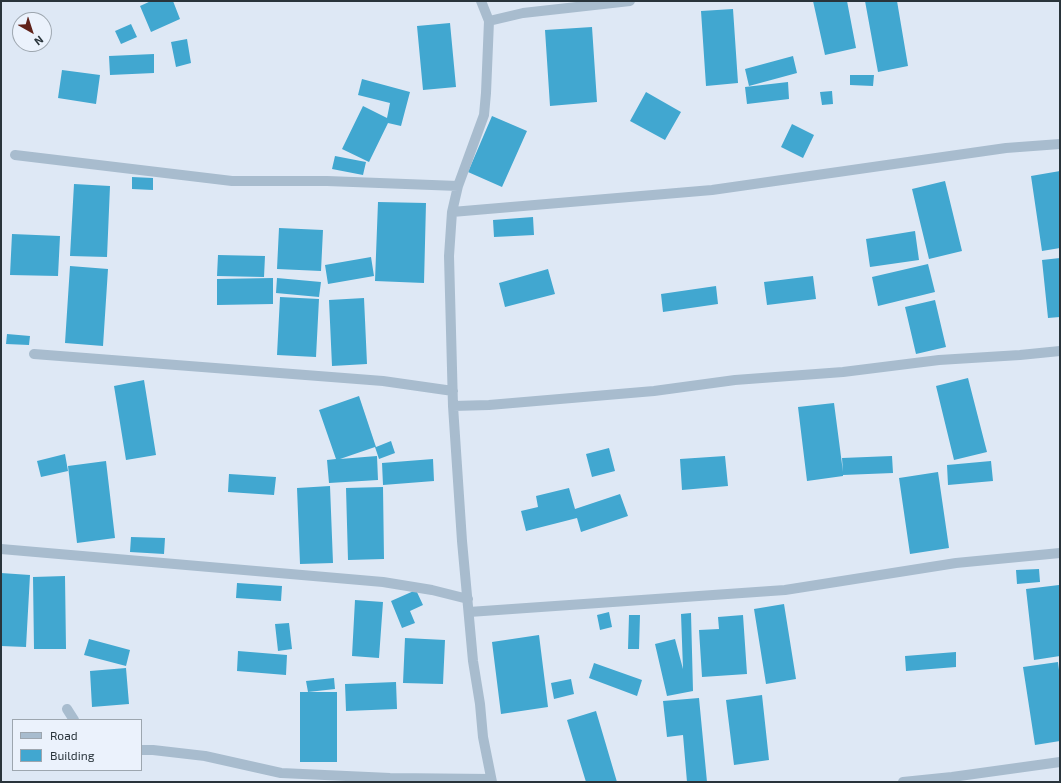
<!DOCTYPE html>
<style>
body{margin:0}
#map{position:relative;width:1061px;height:783px;overflow:hidden;background:#dee8f5;font-family:"Exo 2",sans-serif}
canvas{display:block}
.frame{position:absolute;inset:0;border:2px solid #29343b;pointer-events:none}
.legend{position:absolute;left:12px;top:719px;width:130px;height:52px;box-sizing:border-box;background:#ebf2fc;border:1px solid #9da6af;margin:0;padding:5px 7px;list-style:none;font-size:12px;color:#29343b}
.legend li{display:flex;align-items:center;gap:8px;height:20px}
.legend b{width:20px;border:1px solid #9da6af}
.north{position:absolute;left:12px;top:12px;width:40px;height:40px;box-sizing:border-box;background:#ebf2fc;border:1px solid #9da6af;border-radius:50%;rotate:141deg;font-size:11px;font-weight:700;line-height:16px;text-align:center;color:#29343b}
.north::after{content:'';display:block;margin:auto;width:14px;height:18px;background:#60221a;clip-path:polygon(50% 0,100% 100%,50% 72%,0 100%)}
</style>
<div id="map">
<canvas width="1061" height="783"></canvas>
<div class="frame"></div>
<ul class="legend">
<li><b style="height:5px;background:#a8bcce"></b>Road</li>
<li><b style="height:11px;background:#41a7d0"></b>Building</li>
</ul>
<div class="north">N</div>
</div>
<script>
const g = document.querySelector('canvas').getContext('2d');
g.lineJoin = 'round';
function fillPath(path, color) { g.fillStyle = color; g.fill(path, 'evenodd'); }
function stroke(path, color, width, dash) { g.strokeStyle = color; g.lineWidth = width; g.lineCap = dash ? 'butt' : 'round'; g.setLineDash(dash || []); g.stroke(path); }
const building = new Path2D(`
 M 151,1 L 173,1 L 180,19 L 151,32 L 140,6 Z
 M 813,1 L 847,1 L 856,48 L 825,55 Z
 M 865,1 L 897,1 L 908,66 L 878,72 Z
 M 733,9 L 738,83 L 706,86 L 701,11 Z
 M 450,23 L 456,87 L 423,90 L 417,26 Z
 M 131,24 L 137,37 L 121,44 L 115,31 Z
 M 592,27 L 597,102 L 550,106 L 545,30 Z
 M 187,39 L 191,63 L 176,67 L 171,42 Z
 M 154,54 L 154,73 L 110,75 L 109,56 Z
 M 793,56 L 797,73 L 749,86 L 745,69 Z
 M 62,70 L 100,75 L 96,104 L 58,98 Z
 M 850,75 L 874,75 L 873,86 L 850,85 Z
 M 362,79 L 410,92 L 401,126 L 388,123 L 369,162 L 342,149 L 363,106 L 387,118 L 390,103 L 358,95 Z
 M 788,82 L 789,99 L 747,104 L 745,87 Z
 M 832,91 L 833,104 L 822,105 L 820,92 Z
 M 646,92 L 681,112 L 665,140 L 630,121 Z
 M 492,116 L 527,131 L 502,187 L 468,172 Z
 M 792,124 L 814,135 L 803,158 L 781,147 Z
 M 335,156 L 366,162 L 363,175 L 332,169 Z
 M 1060,171 L 1060,248 L 1042,251 L 1031,176 Z
 M 132,177 L 153,178 L 153,190 L 132,189 Z
 M 945,181 L 962,251 L 929,259 L 912,189 Z
 M 74,184 L 110,186 L 107,257 L 70,256 Z
 M 378,202 L 426,203 L 424,283 L 375,281 Z
 M 533,217 L 534,235 L 494,237 L 493,220 Z
 M 279,228 L 323,230 L 321,271 L 277,269 Z
 M 915,231 L 919,260 L 870,267 L 866,239 Z
 M 12,234 L 60,236 L 58,276 L 10,275 Z
 M 218,255 L 265,256 L 264,277 L 217,276 Z
 M 371,257 L 374,276 L 328,284 L 325,265 Z
 M 1060,258 L 1060,317 L 1048,318 L 1042,260 Z
 M 928,264 L 935,292 L 878,306 L 872,277 Z
 M 70,266 L 108,269 L 103,346 L 65,343 Z
 M 548,269 L 555,294 L 505,307 L 499,283 Z
 M 813,276 L 816,299 L 767,305 L 764,282 Z
 M 273,278 L 273,304 L 217,305 L 217,279 Z
 M 277,278 L 321,282 L 319,297 L 276,293 Z
 M 716,286 L 718,304 L 663,312 L 661,294 Z
 M 280,297 L 319,299 L 316,357 L 277,355 Z
 M 364,298 L 367,364 L 332,366 L 329,300 Z
 M 935,300 L 946,347 L 916,354 L 905,307 Z
 M 7,334 L 30,336 L 29,345 L 6,344 Z
 M 968,378 L 987,452 L 954,460 L 936,386 Z
 M 144,380 L 156,455 L 126,460 L 114,386 Z
 M 359,396 L 376,447 L 391,441 L 395,453 L 379,459 L 375,447 L 340,459 L 377,456 L 378,480 L 329,483 L 327,460 L 336,459 L 319,410 Z
 M 834,403 L 843,472 L 842,458 L 892,456 L 893,473 L 843,475 L 843,476 L 807,481 L 798,407 Z
 M 609,448 L 615,471 L 592,477 L 586,454 Z
 M 65,454 L 68,471 L 41,477 L 37,461 Z
 M 725,456 L 728,486 L 682,490 L 680,459 Z
 M 433,459 L 434,481 L 383,485 L 382,463 Z
 M 106,461 L 115,538 L 77,543 L 68,466 Z
 M 991,461 L 993,481 L 948,485 L 947,465 Z
 M 938,472 L 949,548 L 910,554 L 899,478 Z
 M 229,474 L 276,477 L 274,495 L 228,492 Z
 M 330,486 L 333,563 L 300,564 L 297,488 Z
 M 383,487 L 384,559 L 348,560 L 346,488 Z
 M 569,488 L 575,509 L 620,494 L 628,516 L 581,532 L 577,518 L 526,531 L 521,511 L 538,507 L 536,496 Z
 M 131,537 L 165,538 L 164,554 L 130,552 Z
 M 1039,569 L 1040,582 L 1017,584 L 1016,570 Z
 M 1,573 L 30,575 L 26,647 L 1,646 Z
 M 65,576 L 66,649 L 34,649 L 33,577 Z
 M 237,583 L 282,586 L 281,601 L 236,598 Z
 M 1059,585 L 1060,656 L 1034,660 L 1026,589 Z
 M 416,590 L 423,605 L 410,611 L 415,623 L 402,628 L 391,601 Z
 M 355,600 L 383,602 L 379,658 L 352,656 Z
 M 784,604 L 796,679 L 766,684 L 754,609 Z
 M 609,612 L 612,627 L 600,630 L 597,615 Z
 M 691,613 L 693,691 L 667,696 L 655,644 L 675,639 L 683,669 L 681,614 Z
 M 629,615 L 640,615 L 639,649 L 628,649 Z
 M 743,615 L 747,674 L 702,677 L 699,630 L 719,629 L 718,617 Z
 M 289,623 L 292,649 L 278,651 L 275,624 Z
 M 539,635 L 548,707 L 501,714 L 492,642 Z
 M 405,638 L 445,640 L 443,684 L 403,683 Z
 M 89,639 L 130,650 L 126,666 L 84,655 Z
 M 238,651 L 287,655 L 286,675 L 237,671 Z
 M 956,652 L 956,667 L 906,671 L 905,656 Z
 M 1058,662 L 1060,678 L 1060,741 L 1035,745 L 1023,667 Z
 M 594,663 L 642,680 L 637,696 L 589,678 Z
 M 126,668 L 129,704 L 92,707 L 90,671 Z
 M 334,678 L 335,689 L 308,692 L 306,681 Z
 M 571,679 L 574,694 L 554,699 L 551,683 Z
 M 396,682 L 397,709 L 346,711 L 345,684 Z
 M 300,692 L 337,692 L 337,762 L 300,762 Z
 M 762,695 L 769,760 L 734,765 L 726,700 Z
 M 699,698 L 707,782 L 687,782 L 683,735 L 667,737 L 663,701 Z
 M 596,711 L 617,782 L 586,782 L 567,720 Z`);
const minor = new Path2D(`
 M 481,1 L 489,21
 M 15,155 L 232,181 L 327,181 L 458,186
 M 452,212 L 712,190 L 1006,148 L 1060,144
 M 34,354 L 383,381 L 453,391
 M 453,406 L 489,405 L 654,391 L 735,380 L 843,372 L 939,360 L 1020,355 L 1060,351
 M 1,549 L 383,582 L 432,590 L 468,599
 M 469,612 L 785,590 L 956,563 L 1060,553
 M 67,709 L 74,720
 M 141,750 L 153,750 L 205,756 L 281,773 L 390,778 L 491,779
 M 492,782 L 483,737 L 480,704 L 473,661 L 462,541 L 453,406 L 449,256 L 452,212 L 458,186 L 484,115 L 486,93 L 489,21 L 523,13 L 630,1
 M 903,782 L 952,777 L 1060,762`);
fillPath(building, '#41a7d0');
stroke(minor, '#a8bcce', 10);
</script>
